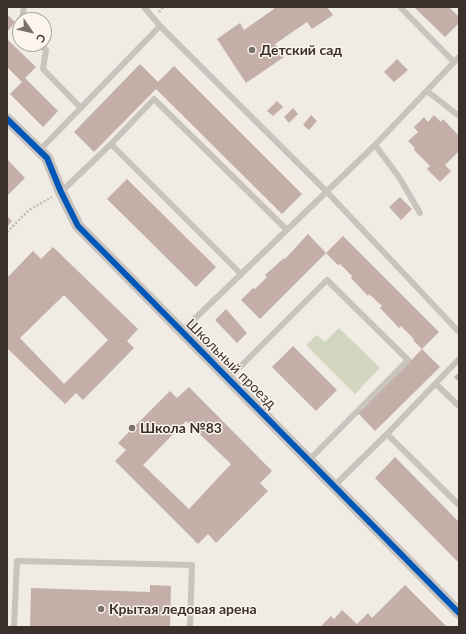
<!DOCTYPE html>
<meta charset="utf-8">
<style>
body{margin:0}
#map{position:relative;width:466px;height:634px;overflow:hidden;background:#f0ebe5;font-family:Lato,sans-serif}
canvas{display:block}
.frame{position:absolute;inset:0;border:8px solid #3b302b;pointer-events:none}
.north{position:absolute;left:12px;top:12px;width:40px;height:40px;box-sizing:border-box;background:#fbf5ee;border:1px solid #aea6a0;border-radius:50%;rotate:124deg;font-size:11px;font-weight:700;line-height:16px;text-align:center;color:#3b302b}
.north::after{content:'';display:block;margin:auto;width:14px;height:18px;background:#7a716c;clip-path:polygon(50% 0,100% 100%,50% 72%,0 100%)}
</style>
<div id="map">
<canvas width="466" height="634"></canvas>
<div class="frame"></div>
<div class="north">С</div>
</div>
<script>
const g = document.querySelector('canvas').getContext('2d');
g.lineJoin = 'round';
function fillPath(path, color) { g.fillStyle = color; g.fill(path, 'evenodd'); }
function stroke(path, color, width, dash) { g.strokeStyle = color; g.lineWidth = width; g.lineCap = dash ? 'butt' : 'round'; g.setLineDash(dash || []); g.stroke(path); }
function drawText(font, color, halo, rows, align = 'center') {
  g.font = font + ' Lato,sans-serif'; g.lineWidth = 3; g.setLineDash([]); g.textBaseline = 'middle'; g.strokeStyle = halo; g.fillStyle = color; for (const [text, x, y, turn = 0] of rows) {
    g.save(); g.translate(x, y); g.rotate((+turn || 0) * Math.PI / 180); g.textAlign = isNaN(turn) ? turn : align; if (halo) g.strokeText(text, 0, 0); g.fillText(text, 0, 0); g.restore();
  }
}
const green = new Path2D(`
 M 339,328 L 380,368 L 355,394 L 306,345 L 317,335 L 325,342 Z`);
const building = new Path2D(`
 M 273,7 L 327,7 L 333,15 L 312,29 L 307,22 L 275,44 L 284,57 L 246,83 L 217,39 L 240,23 L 244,30 L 274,9 Z
 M 414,7 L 449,7 L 459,17 L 459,23 L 445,37 Z
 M 7,14 L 15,22 L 7,32 Z
 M 7,39 L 36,67 L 25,78 L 58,111 L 43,127 L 10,94 L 22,82 L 7,67 Z
 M 397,59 L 408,70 L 394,82 L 384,72 Z
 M 140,64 L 158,82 L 174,66 L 302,194 L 282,214 L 156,89 L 94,152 L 74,132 Z
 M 277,101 L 283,107 L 273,116 L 267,111 Z
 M 293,108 L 298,114 L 289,123 L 284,117 Z
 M 311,115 L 317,121 L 309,130 L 303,125 Z
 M 434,115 L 441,122 L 443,119 L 459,136 L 459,151 L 445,165 L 451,171 L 440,182 L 427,169 L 430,166 L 414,150 L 415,148 L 408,141 L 418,132 L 414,127 L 424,117 L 428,122 Z
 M 7,159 L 25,178 L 7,196 Z
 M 127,179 L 216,267 L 196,287 L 107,199 Z
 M 400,197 L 412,209 L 401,220 L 389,207 Z
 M 7,216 L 12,221 L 7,227 Z
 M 308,234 L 326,253 L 260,319 L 241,300 L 253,288 L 255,289 L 267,277 L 265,275 L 284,258 L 285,259 Z
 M 343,236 L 439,332 L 422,349 L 413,340 L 414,339 L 401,326 L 399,328 L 380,308 L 382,306 L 369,294 L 368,296 L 351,278 L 352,276 L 340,264 L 338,265 L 326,253 Z
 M 53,247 L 138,329 L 127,341 L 134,348 L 83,400 L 76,393 L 65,404 L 7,348 L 7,278 L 33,251 L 41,259 ZM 64,295 L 108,340 L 64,384 L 20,338 Z
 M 226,309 L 247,333 L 237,343 L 215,320 Z
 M 293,346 L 337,390 L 316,411 L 272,367 Z
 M 422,349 L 440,367 L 375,431 L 357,412 L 400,372 Z
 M 459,372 L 459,382 L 454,377 Z
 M 189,387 L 272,471 L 260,483 L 268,491 L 216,543 L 208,534 L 198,544 L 115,461 L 126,450 L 118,443 L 170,391 L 177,398 ZM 186,421 L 231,464 L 189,509 L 143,465 Z
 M 395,457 L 459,522 L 459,563 L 375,478 Z
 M 150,585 L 171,586 L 170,627 L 30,627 L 31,588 L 150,592 Z
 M 405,585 L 447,627 L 322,627 L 321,626 L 331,616 L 334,619 L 342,610 L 357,624 L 368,613 L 372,618 Z`);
const path = new Path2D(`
 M 159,12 L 163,7
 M 7,232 L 29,210 L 52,197`);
const service = new Path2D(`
 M 144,7 L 160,26
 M 400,7 L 454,62
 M 22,20 L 24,7
 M 40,44 L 46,50 L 43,69 L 81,108
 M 427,91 L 459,116
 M 375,145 L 399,177 L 420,213
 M 39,151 L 160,26 L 327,192 L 459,332
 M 61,192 L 111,144
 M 241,274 L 111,144 L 154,99 L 287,230
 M 182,331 L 375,145 L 459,57
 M 229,378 L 327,280 L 408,360 L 309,460
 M 436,384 L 459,406
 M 387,434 L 459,505
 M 334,486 L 387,434 L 459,359
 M 14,627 L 17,561 L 192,565 L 190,627`);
const minor = new Path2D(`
 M 7,119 L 47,158 L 61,192 L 78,226 L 459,613`);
const cycleway = new Path2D(`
 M 7,119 L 47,158 L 61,192 L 78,226 L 459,613`);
const markers = [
 [252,50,4,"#7a716c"],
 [132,428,4,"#7a716c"],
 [101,609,4,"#7a716c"]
];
const poiNames = [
 ["Детский сад",260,50],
 ["Школа №83",140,428],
 ["Крытая ледовая арена",109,609]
];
const streetNames = [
 ["Школьный проезд",231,364,45]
];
fillPath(green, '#d1d6bf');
fillPath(building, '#c3afa7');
stroke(path, '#c2bbb6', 2.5, [2, 2]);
stroke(service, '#c9c3be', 6);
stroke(minor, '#c9c3be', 12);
stroke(cycleway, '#0057b8', 6);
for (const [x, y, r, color] of markers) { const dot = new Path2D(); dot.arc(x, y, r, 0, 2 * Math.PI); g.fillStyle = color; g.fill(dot); stroke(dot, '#fbf5ee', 1.5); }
drawText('bold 14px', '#3b302b', '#fbf5ee', poiNames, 'left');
drawText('14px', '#3b302b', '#fbf5ee', streetNames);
</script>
